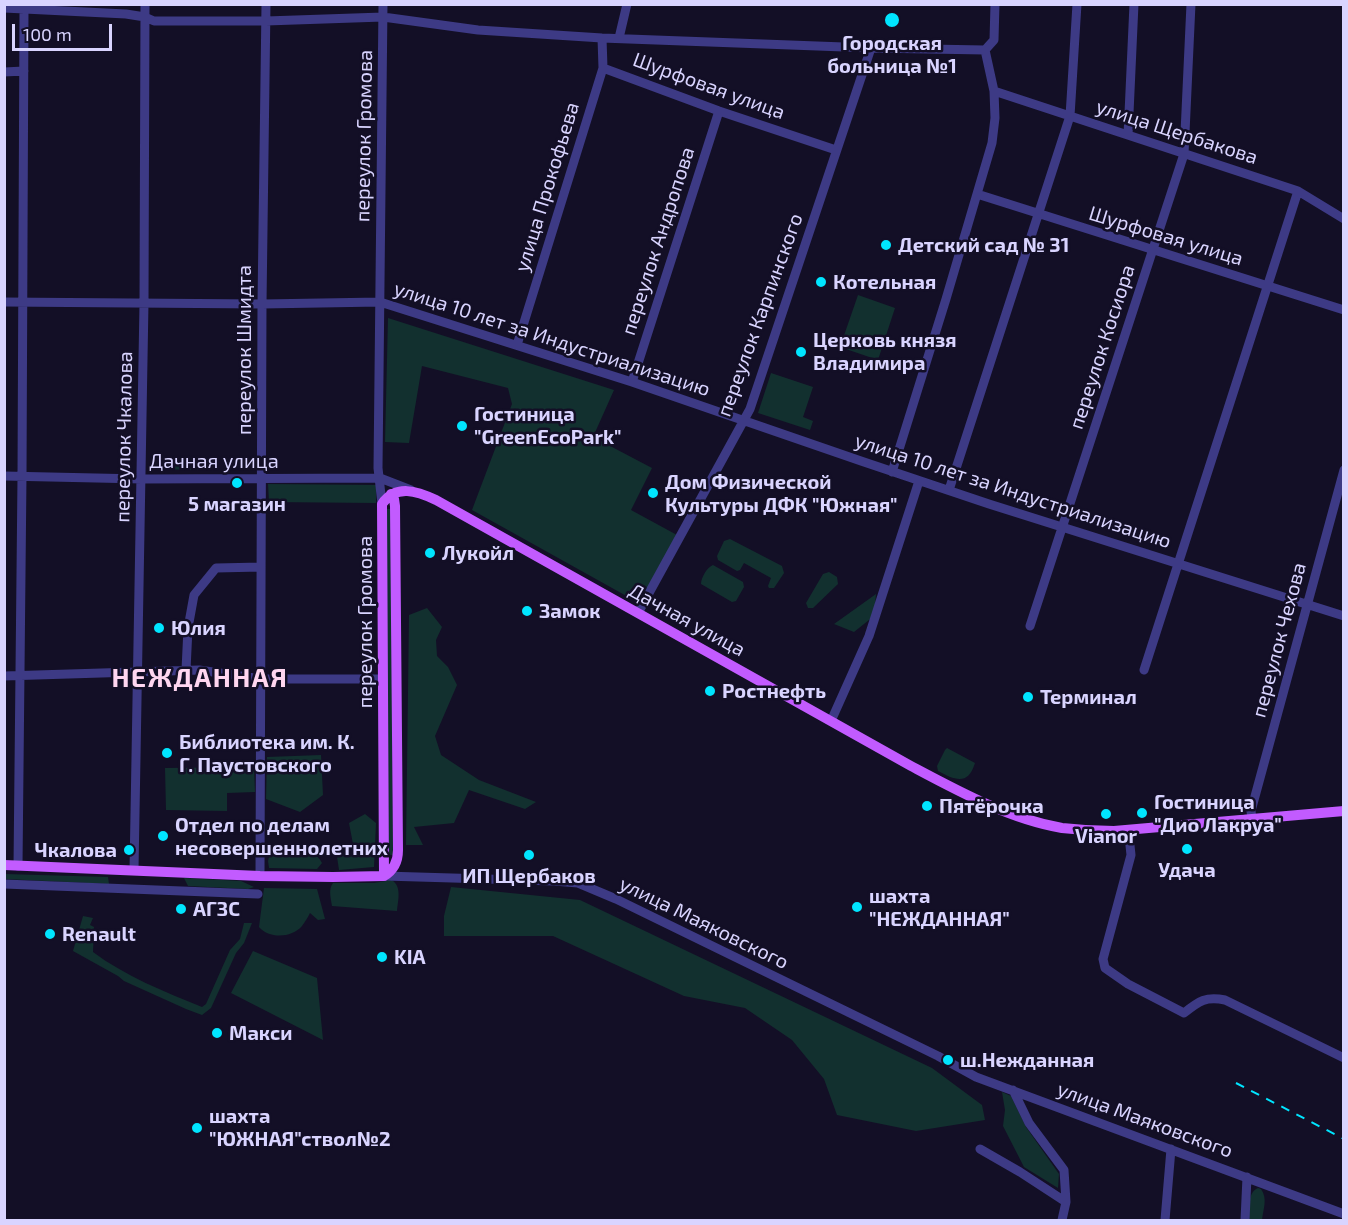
<!DOCTYPE html>
<meta charset="utf-8">
<style>
body{margin:0}
#map{position:relative;width:1348px;height:1225px;overflow:hidden;background:#130f26;font-family:"Exo 2",sans-serif}
canvas{display:block}
.frame{position:absolute;inset:0;border:6px solid #d9d4ff;pointer-events:none}
.scale{position:absolute;left:12px;top:24px;width:100px;height:27px;box-sizing:border-box;border:3px solid #d9d4ff;border-top:0;padding-left:8px;font-size:18px;line-height:21px;white-space:nowrap;color:#d9d4ff;-webkit-text-stroke:4px #130f26;paint-order:stroke}
</style>
<div id="map">
<canvas width="1348" height="1225"></canvas>
<div class="frame"></div>
<div class="scale">100 m</div>
</div>
<script>
const g = document.querySelector('canvas').getContext('2d');
g.lineJoin = 'round';
function fillPath(path, color) { g.fillStyle = color; g.fill(path, 'evenodd'); }
function stroke(path, color, width, dash) { g.strokeStyle = color; g.lineWidth = width; g.lineCap = dash ? 'butt' : 'round'; g.setLineDash(dash || []); g.stroke(path); }
function drawText(font, color, halo, rows, align = 'center') {
  g.font = font + ' "Exo 2",sans-serif'; g.lineWidth = 5; g.setLineDash([]); g.textBaseline = 'middle'; g.strokeStyle = halo; g.fillStyle = color; for (const [text, x, y, turn = 0] of rows) {
    g.save(); g.translate(x, y); g.rotate((+turn || 0) * Math.PI / 180); g.textAlign = isNaN(turn) ? turn : align; if (halo) g.strokeText(text, 0, 0); g.fillText(text, 0, 0); g.restore();
  }
}
const green = new Path2D(`
 M 858,295 L 895,308 L 878,360 L 840,347 Z
 M 388,318 L 614,390 L 593,437 L 652,468 L 631,510 L 677,535 L 639,603 L 472,510 L 512,404 L 508,388 L 422,366 L 409,443 L 385,442 Z
 M 771,373 L 813,387 L 803,417 L 813,421 L 810,430 L 758,413 Z
 M 152,456 L 199,458 L 199,470 L 152,469 Z
 M 268,484 L 376,485 L 376,503 L 269,502 Z
 M 385,509 L 391,509 L 393,855 L 387,855 Z
 M 730,539 L 782,566 L 784,573 L 774,588 L 769,588 L 768,586 L 771,578 L 744,563 L 740,570 L 737,571 L 718,560 L 717,556 L 724,541 Z
 M 713,565 L 743,582 L 744,587 L 736,601 L 732,602 L 701,584 C 701,578 707,567 713,565 Z
 M 829,572 L 837,577 L 838,584 L 813,608 L 808,608 L 806,603 L 823,574 Z
 M 876,594 L 874,616 L 854,632 L 834,624 Z
 M 427,608 L 442,627 L 436,640 L 437,656 L 448,667 L 457,685 L 435,736 L 441,755 L 479,780 L 536,802 L 525,809 L 469,790 L 454,823 L 414,827 L 423,845 L 406,845 L 409,615 Z
 M 947,748 L 975,763 C 968,786 955,780 938,771 L 937,766 L 945,750 Z
 M 321,755 L 323,795 L 300,812 L 266,799 L 267,757 Z
 M 254,767 L 255,792 L 227,793 L 227,811 L 166,810 L 165,768 Z
 M 365,814 L 376,823 L 374,867 L 339,870 L 336,850 L 353,844 L 349,823 Z
 M 277,852 C 292,852 315,847 322,863 L 317,869 L 269,868 L 268,861 L 269,857 Z
 M 5,874 L 108,877 L 109,884 L 5,879 Z
 M 184,878 L 241,881 L 254,887 L 248,889 L 188,886 Z
 M 392,880 C 402,887 398,900 397,911 L 332,906 C 331,899 328,889 333,883 L 374,883 Z
 M 451,887 L 580,900 L 932,1068 L 982,1105 L 985,1120 L 916,1131 L 837,1115 L 824,1079 L 792,1040 L 745,1008 L 684,996 L 553,936 L 444,936 L 444,916 Z
 M 264,888 L 317,889 L 325,919 L 318,920 L 310,913 C 308,917 305,922 302,926 C 292,938 269,939 259,927 Z
 M 83,916 L 93,918 L 90,925 L 94,927 L 93,952 C 125,976 165,992 202,1007 L 206,1004 L 230,950 L 240,939 L 244,923 L 252,923 L 244,943 L 236,953 L 211,1008 L 202,1015 L 186,1009 L 124,981 L 118,976 L 73,951 Z
 M 253,951 L 317,978 L 323,1040 L 231,993 Z
 M 1002,1092 L 1011,1096 L 1026,1127 L 1059,1174 L 1058,1188 L 1024,1167 L 1003,1126 L 1005,1110 Z
 M 1258,1188 L 1261,1189 C 1268,1199 1263,1209 1262,1220 L 1248,1220 C 1249,1209 1247,1193 1258,1188 Z`);
const minor = new Path2D(`
 M 4,8 L 126,14 L 145,17 L 154,21 L 266,21 L 383,17 L 478,30 L 602,38 L 871,48 L 985,50
 M 619,38 L 627,4
 M 603,68 L 719,111 L 836,150
 M 4,72 L 24,71
 M 994,91 L 1298,191 L 1344,219
 M 1128,135 L 1134,4
 M 977,194 L 1344,310
 M 4,302 L 262,304 L 380,302 L 632,382 L 861,461 L 989,504 L 1344,616
 M 517,345 L 603,68 L 602,38
 M 632,382 L 719,111
 M 892,472 L 946,299 L 992,143 L 995,118 L 994,91 L 985,50 L 994,40 L 995,4
 M 4,476 L 142,479 L 380,478 L 411,490
 M 949,490 L 1070,116 L 1077,4
 M 382,504 L 378,468 L 383,4
 M 638,613 L 750,409 L 871,48
 M 1030,626 L 1184,154 L 1191,4
 M 186,670 L 188,628 L 194,595 L 216,568 L 261,567
 M 1144,670 L 1298,191
 M 4,676 L 199,670 L 261,679 L 383,679
 M 831,721 L 869,636 L 919,481
 M 1252,819 L 1251,811 L 1344,470
 M 1129,836 L 1131,855 L 1103,959 L 1105,968 L 1128,984 L 1184,1013 C 1199,1001 1206,996 1225,1000 L 1344,1058
 M 18,866 L 22,476 L 24,9
 M 134,870 L 144,303 L 145,4
 M 260,876 L 262,304 L 266,4
 M 384,876 L 554,881 L 578,883 L 616,899 L 938,1056 L 976,1077 L 1344,1214
 M 4,884 L 258,894
 M 1013,1090 L 1029,1123 L 1064,1170 L 1066,1202 L 1062,1220
 M 980,1149 L 1020,1172 L 1066,1202
 M 1165,1220 L 1171,1149
 M 1245,1220 L 1247,1177`);
const major = new Path2D(`
 M 391,494 L 394,499 L 395,506 L 398,850 C 398,862 394,870 384,876 L 382,504 C 396,484 417,491 436,500 L 911,766 C 958,791 1009,819 1062,828 C 1079,830 1097,831 1114,831 L 1344,811
 M 4,865 L 260,876 L 333,877 L 384,876`);
const rail = new Path2D(`
 M 1236,1083 L 1344,1139`);
const markers = [
 [892,20,8,"#00e5ff"],
 [886,245,6,"#00e5ff"],
 [821,282,6,"#00e5ff"],
 [801,352,6,"#00e5ff"],
 [462,426,6,"#00e5ff"],
 [237,483,6,"#00e5ff"],
 [653,493,6,"#00e5ff"],
 [430,553,6,"#00e5ff"],
 [527,611,6,"#00e5ff"],
 [159,628,6,"#00e5ff"],
 [710,691,6,"#00e5ff"],
 [1028,697,6,"#00e5ff"],
 [167,753,6,"#00e5ff"],
 [927,806,6,"#00e5ff"],
 [1142,813,6,"#00e5ff"],
 [1106,814,6,"#00e5ff"],
 [163,836,6,"#00e5ff"],
 [1187,849,6,"#00e5ff"],
 [129,850,6,"#00e5ff"],
 [529,855,6,"#00e5ff"],
 [857,907,6,"#00e5ff"],
 [181,909,6,"#00e5ff"],
 [50,934,6,"#00e5ff"],
 [382,957,6,"#00e5ff"],
 [217,1033,6,"#00e5ff"],
 [948,1060,6,"#00e5ff"],
 [197,1128,6,"#00e5ff"]
];
const poiNames = [
 ["Городская",892,43,"center"],
 ["больница №1",892,66,"center"],
 ["Детский сад № 31",898,245],
 ["Котельная",833,282],
 ["Церковь князя",813,340],
 ["Владимира",813,363],
 ["Гостиница",474,414],
 ["\"GreenEcoPark\"",474,437],
 ["Дом Физической",665,482],
 ["Культуры ДФК \"Южная\"",665,505],
 ["5 магазин",237,504,"center"],
 ["Лукойл",442,553],
 ["Замок",539,611],
 ["Юлия",171,628],
 ["Ростнефть",722,691],
 ["Терминал",1040,697],
 ["Библиотека им. К.",179,742],
 ["Г. Паустовского",179,765],
 ["Гостиница",1154,802],
 ["\"Дио Лакруа\"",1154,825],
 ["Пятёрочка",939,806],
 ["Отдел по делам",175,825],
 ["несовершеннолетних",175,848],
 ["Vianor",1106,836,"center"],
 ["Чкалова",117,850,"right"],
 ["Удача",1187,870,"center"],
 ["ИП Щербаков",529,876,"center"],
 ["шахта",869,896],
 ["\"НЕЖДАННАЯ\"",869,919],
 ["АГЗС",193,909],
 ["Renault",62,934],
 ["KIA",394,957],
 ["Макси",229,1033],
 ["ш.Нежданная",960,1060],
 ["шахта",209,1116],
 ["\"ЮЖНАЯ\"ствол№2",209,1139]
];
const streetNames = [
 ["Шурфовая улица",709,86,20],
 ["улица Щербакова",1177,132,18],
 ["переулок Громова",364,136,-89],
 ["улица Прокофьева",547,187,-73],
 ["Шурфовая улица",1166,236,17],
 ["переулок Андропова",658,241,-72],
 ["переулок Карпинского",760,315,-70],
 ["улица 10 лет за Индустриализацию",552,339,18],
 ["переулок Косиора",1102,347,-72],
 ["переулок Шмидта",244,350,-90],
 ["переулок Чкалова",124,437,-89],
 ["Дачная улица",214,461],
 ["улица 10 лет за Индустриализацию",1013,491,18],
 ["Дачная улица",687,620,29],
 ["переулок Громова",365,622,-90],
 ["переулок Чехова",1279,640,-75],
 ["улица Маяковского",704,923,26],
 ["улица Маяковского",1145,1120,20]
];
const districtNames = [
 ["НЕЖДАННАЯ",200,678]
];
fillPath(green, '#12302f');
stroke(minor, '#3d3a85', 9);
stroke(major, '#c25bff', 10);
stroke(rail, '#00e5ff', 2, [9, 8]);
for (const [x, y, r, color] of markers) { const dot = new Path2D(); dot.arc(x, y, r, 0, 2 * Math.PI); g.fillStyle = color; g.fill(dot); stroke(dot, '#130f26', 2); }
drawText('bold 20px', '#d9d4ff', '#130f26', poiNames, 'left');
drawText('20px', '#d9d4ff', '#130f26', streetNames);
g.letterSpacing = '1.5px';
drawText('bold 26px', '#ffd6f0', '#130f26', districtNames);
g.letterSpacing = '0px';
</script>
